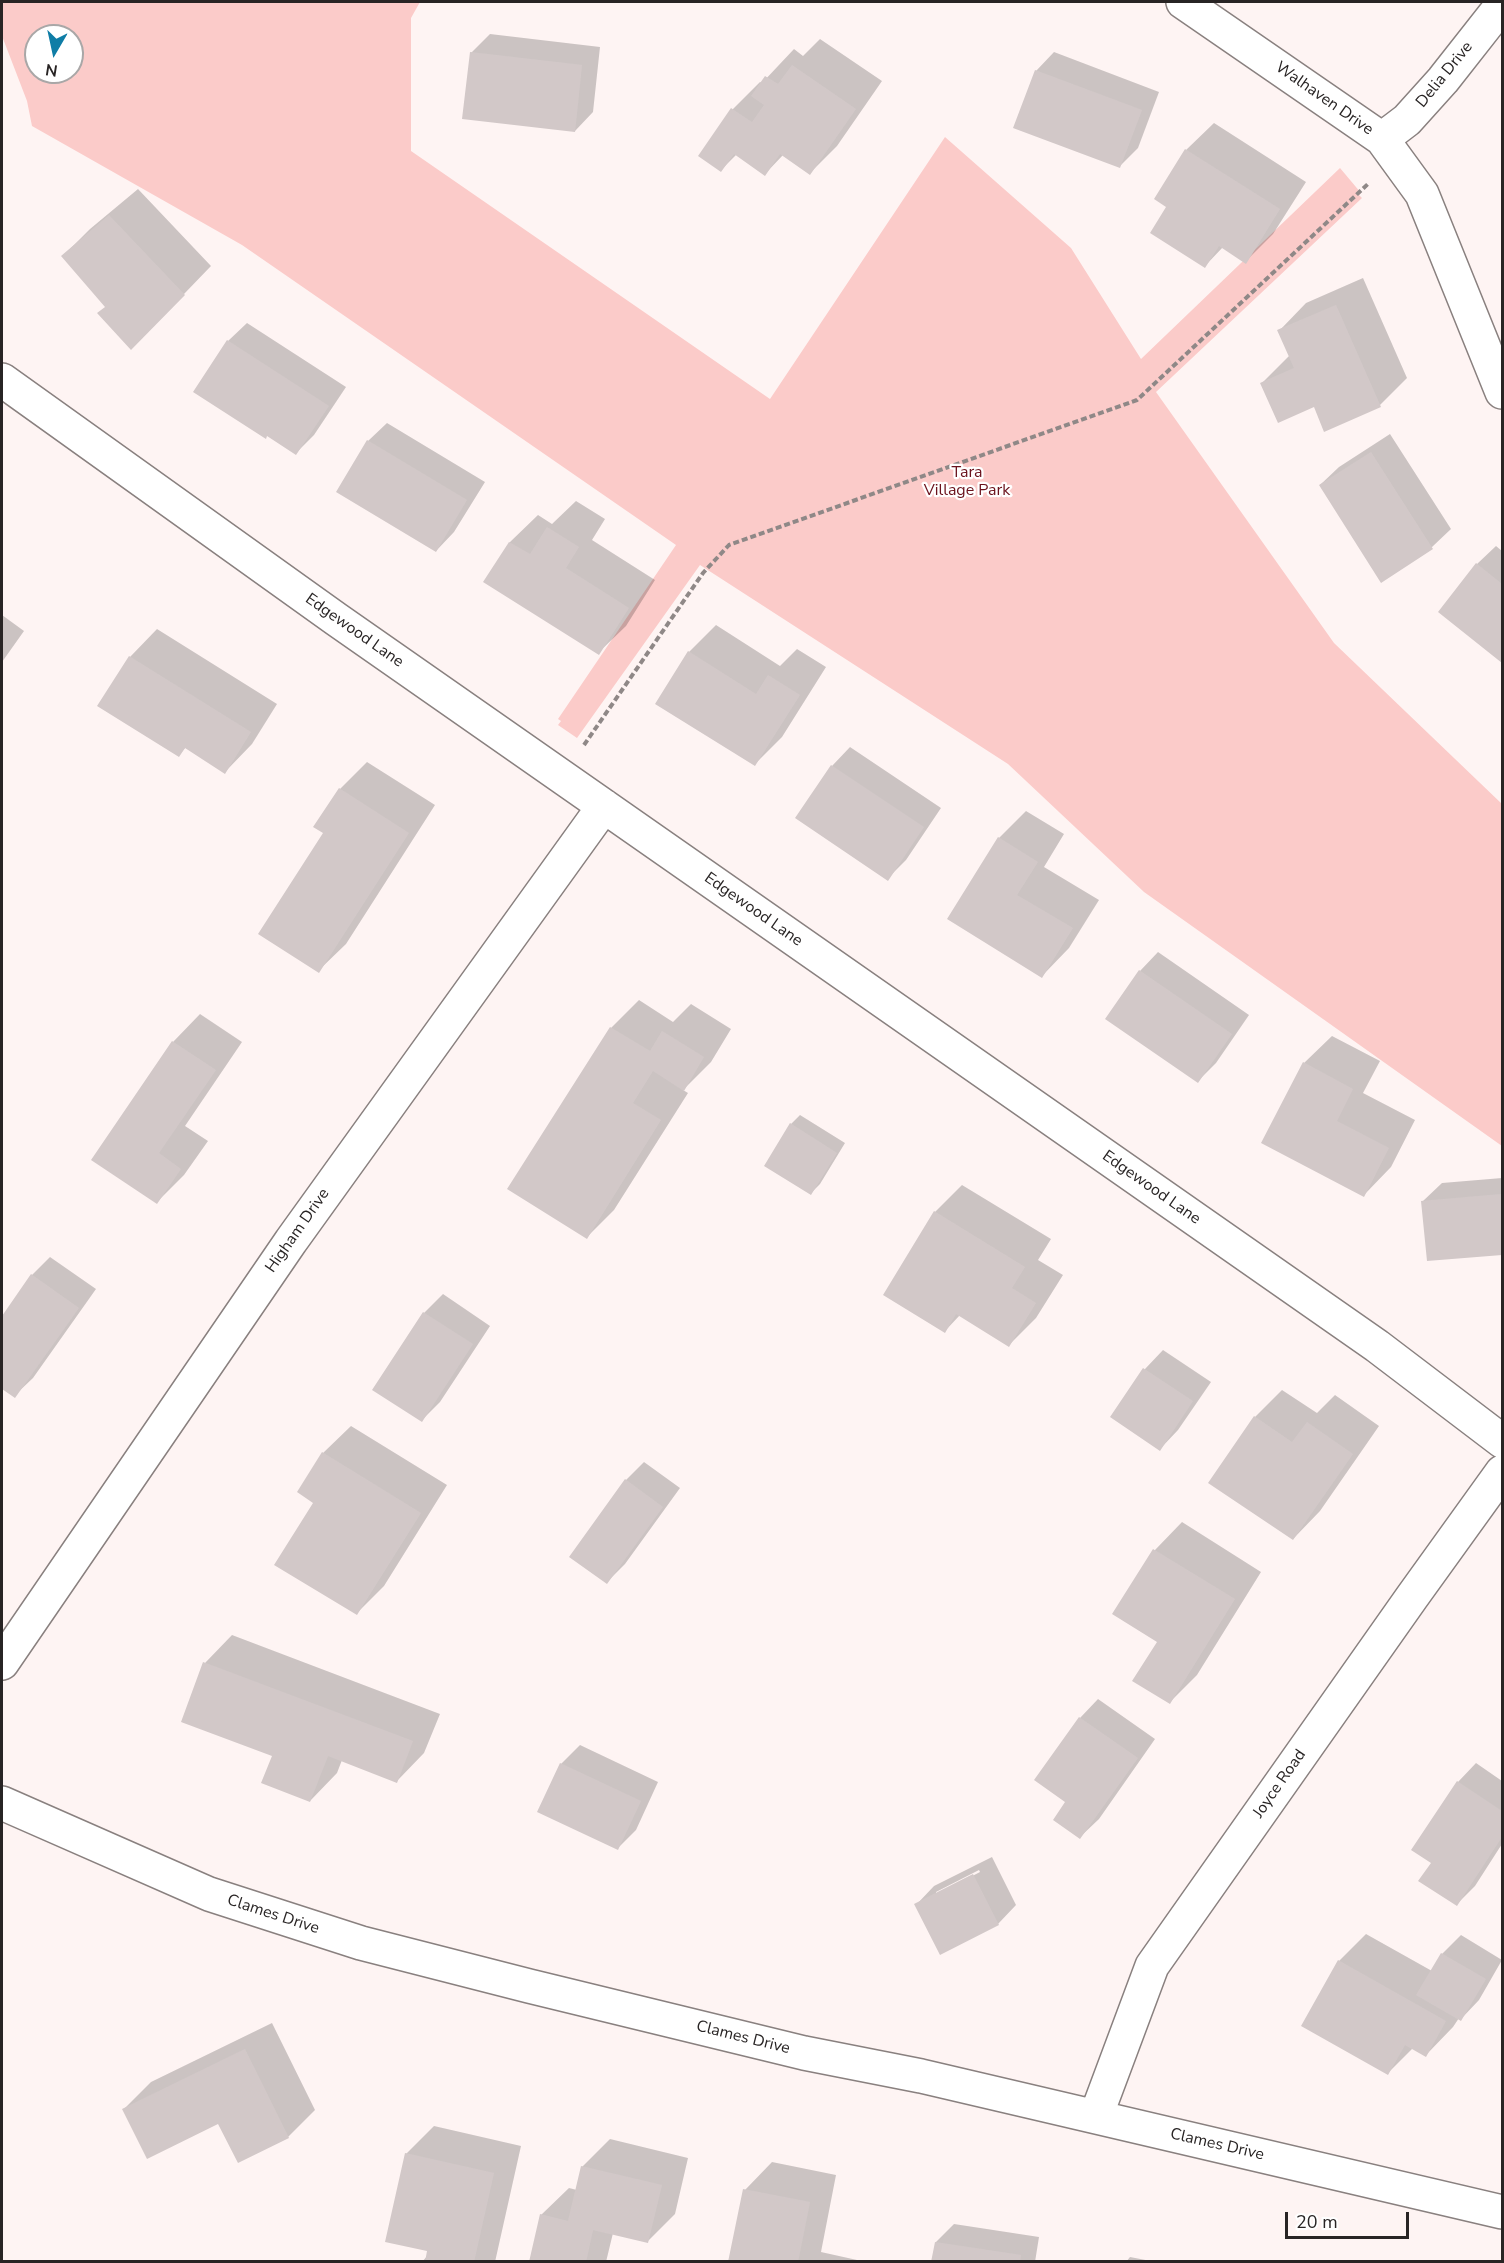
<!DOCTYPE html>
<style>
body{margin:0}
#map{position:relative;width:1504px;height:2263px;overflow:hidden;background:#fef4f3;font-family:"Nunito Sans",sans-serif}
canvas{display:block}
.frame{position:absolute;inset:0;border:3px solid #282424;pointer-events:none}
.north{position:absolute;left:24px;top:24px;width:60px;height:60px;box-sizing:border-box;background:#fff;border:2px solid #a9a7a7;border-radius:50%;rotate:189deg;font-size:16px;font-weight:700;line-height:24px;text-align:center;color:#282424}
.north::after{content:'';display:block;margin:auto;width:21px;height:27px;background:#0f7da6;clip-path:polygon(50% 0,100% 100%,50% 72%,0 100%)}
.scale{position:absolute;left:1285px;top:2212px;width:124px;height:27px;box-sizing:border-box;border:3px solid #282424;border-top:0;padding-left:8px;font-size:18px;line-height:21px;white-space:nowrap;color:#282424;-webkit-text-stroke:4px #fff;paint-order:stroke}
</style>
<div id="map">
<canvas width="1504" height="2263"></canvas>
<div class="frame"></div>
<div class="north">N</div>
<div class="scale">20 m</div>
</div>
<script>
const g = document.querySelector('canvas').getContext('2d');
g.lineJoin = 'round';
function fillPath(path, color) { g.fillStyle = color; g.fill(path, 'evenodd'); }
function stroke(path, color, width, dash) { g.strokeStyle = color; g.lineWidth = width; g.lineCap = dash ? 'butt' : 'round'; g.setLineDash(dash || []); g.stroke(path); }
function drawText(font, color, halo, rows, align = 'center') {
  g.font = font + ' "Nunito Sans",sans-serif'; g.lineWidth = 4.5; g.setLineDash([]); g.textBaseline = 'middle'; g.strokeStyle = halo; g.fillStyle = color; for (const [text, x, y, turn = 0] of rows) {
    g.save(); g.translate(x, y); g.rotate((+turn || 0) * Math.PI / 180); g.textAlign = isNaN(turn) ? turn : align; if (halo) g.strokeText(text, 0, 0); g.fillText(text, 0, 0); g.restore();
  }
}
const green = new Path2D(`
 M 2,2 L 420,2 L 411,18 L 411,151 L 770,399 L 945,137 L 1071,248 L 1141,359 L 1340,168 L 1361,193 L 1359,195 L 1362,198 L 1156,392 L 1334,643 L 1502,804 L 1502,1146 L 1144,892 L 1008,764 L 700,565 L 577,738 L 558,725 L 561,721 L 558,719 L 676,545 L 242,245 L 32,126 L 27,101 L 2,36 ZM 36,36 L 72,36 L 72,72 L 36,72 Z`);
const shadow = new Path2D(`
 M 490,34 L 600,47 L 593,112 L 575,131 L 471,53 Z
 M 820,39 L 882,81 L 837,146 L 810,173 L 783,155 L 765,174 L 737,154 L 721,170 L 733,109 L 760,82 L 762,83 L 794,49 L 803,56 Z
 M 1054,52 L 1159,92 L 1138,148 L 1120,166 L 1036,71 Z
 M 1214,123 L 1306,182 L 1273,234 L 1245,262 L 1223,247 L 1205,266 L 1168,206 L 1186,150 Z
 M 138,189 L 211,266 L 158,321 L 63,256 L 90,229 Z
 M 1363,278 L 1407,378 L 1380,405 L 1315,405 L 1262,383 L 1290,355 L 1279,331 L 1306,303 Z
 M 247,323 L 346,387 L 314,435 L 296,453 L 228,341 Z
 M 387,423 L 485,482 L 454,532 L 436,551 L 368,441 Z
 M 1390,434 L 1451,529 L 1432,547 L 1381,580 L 1320,485 L 1339,467 Z
 M 576,501 L 605,519 L 592,540 L 655,580 L 626,626 L 598,653 L 486,582 L 510,542 L 538,515 L 552,524 Z
 M 1496,546 L 1502,551 L 1502,661 L 1440,612 L 1477,564 Z
 M 2,615 L 24,631 L 2,662 Z
 M 716,625 L 780,666 L 797,649 L 826,667 L 782,737 L 755,764 L 689,652 Z
 M 157,629 L 277,704 L 252,744 L 225,772 L 186,747 L 179,755 L 99,706 L 130,657 Z
 M 850,747 L 941,808 L 906,860 L 887,879 L 832,766 Z
 M 367,762 L 435,805 L 346,944 L 318,971 L 325,833 L 340,789 Z
 M 1026,811 L 1064,834 L 1044,867 L 1099,900 L 1069,948 L 1042,976 L 999,838 Z
 M 1158,952 L 1249,1015 L 1216,1063 L 1198,1081 L 1107,1019 L 1140,971 Z
 M 639,1000 L 673,1022 L 691,1004 L 731,1029 L 711,1062 L 683,1090 L 688,1093 L 614,1210 L 587,1237 L 509,1188 L 611,1028 Z
 M 200,1014 L 242,1042 L 185,1126 L 208,1141 L 184,1175 L 157,1202 L 94,1159 L 173,1042 Z
 M 1332,1036 L 1380,1061 L 1363,1093 L 1415,1120 L 1391,1167 L 1364,1195 L 1304,1063 Z
 M 800,1115 L 845,1143 L 820,1184 L 811,1193 L 791,1124 Z
 M 1502,1178 L 1502,1254 L 1428,1260 L 1423,1201 L 1442,1183 Z
 M 962,1185 L 1051,1239 L 1038,1260 L 1063,1275 L 1036,1318 L 1009,1345 L 960,1315 L 945,1331 L 935,1212 Z
 M 50,1257 L 96,1289 L 33,1378 L 14,1396 L 2,1387 L 2,1318 L 32,1275 Z
 M 443,1294 L 490,1326 L 440,1402 L 422,1420 L 424,1313 Z
 M 1163,1350 L 1211,1382 L 1178,1430 L 1160,1449 L 1112,1417 L 1145,1369 Z
 M 1282,1390 L 1317,1413 L 1335,1395 L 1379,1426 L 1320,1511 L 1293,1539 L 1255,1417 Z
 M 351,1426 L 447,1485 L 384,1586 L 357,1613 L 323,1453 Z
 M 644,1462 L 680,1488 L 625,1564 L 607,1582 L 626,1480 Z
 M 1182,1522 L 1261,1572 L 1197,1675 L 1170,1702 L 1159,1641 L 1114,1614 L 1155,1550 Z
 M 232,1635 L 440,1714 L 424,1753 L 397,1781 L 342,1760 L 337,1773 L 310,1801 L 205,1663 Z
 M 1098,1699 L 1155,1739 L 1099,1819 L 1080,1837 L 1067,1802 L 1080,1718 Z
 M 580,1745 L 658,1782 L 636,1830 L 618,1848 L 539,1812 L 561,1764 Z
 M 1476,1763 L 1502,1781 L 1502,1844 L 1475,1886 L 1457,1904 L 1433,1863 L 1458,1782 Z
 M 992,1857 L 1016,1905 L 998,1924 L 916,1905 L 934,1886 ZM 979,1870 L 980,1872 L 936,1895 L 936,1892 Z
 M 1366,1934 L 1432,1971 L 1442,1954 L 1461,1935 L 1502,1960 L 1479,2000 L 1461,2019 L 1459,2018 L 1453,2027 L 1426,2055 L 1413,2048 L 1388,2073 L 1339,1961 Z
 M 272,2023 L 315,2110 L 288,2137 L 219,2122 L 124,2109 L 151,2082 Z
 M 434,2126 L 521,2146 L 495,2262 L 422,2262 L 428,2255 L 429,2250 L 406,2154 Z
 M 610,2139 L 688,2158 L 675,2214 L 648,2241 L 613,2233 L 606,2262 L 530,2262 L 541,2215 L 569,2188 L 577,2190 L 582,2167 Z
 M 772,2162 L 836,2175 L 821,2252 L 866,2262 L 730,2262 L 745,2190 Z
 M 954,2224 L 1039,2237 L 1035,2262 L 933,2262 L 936,2242 Z
 M 1130,2257 L 1156,2262 L 1126,2262 Z`);
const building = new Path2D(`
 M 470,52 L 582,65 L 575,132 L 462,119 Z
 M 792,65 L 856,109 L 810,175 L 780,154 L 765,176 L 734,154 L 721,172 L 698,156 L 731,108 L 752,122 L 764,105 L 751,96 L 765,76 L 778,84 Z
 M 1035,70 L 1142,110 L 1120,168 L 1013,128 Z
 M 1185,149 L 1280,209 L 1246,264 L 1219,246 L 1205,268 L 1150,233 L 1166,207 L 1154,199 Z
 M 109,215 L 185,295 L 131,350 L 97,313 L 105,307 L 61,256 Z
 M 1336,305 L 1381,407 L 1324,432 L 1314,407 L 1278,423 L 1260,383 L 1294,368 L 1277,330 Z
 M 227,340 L 329,406 L 296,455 L 267,436 L 266,439 L 193,392 Z
 M 367,440 L 467,500 L 436,552 L 336,492 Z
 M 1371,452 L 1433,549 L 1381,583 L 1319,485 Z
 M 547,527 L 579,547 L 566,568 L 629,608 L 599,655 L 483,582 L 509,542 L 530,554 Z
 M 1476,563 L 1502,584 L 1502,663 L 1438,612 Z
 M 688,651 L 756,694 L 768,675 L 800,695 L 755,766 L 655,704 Z
 M 129,656 L 251,732 L 225,774 L 185,748 L 179,757 L 97,706 Z
 M 831,765 L 924,827 L 888,881 L 795,818 Z
 M 339,788 L 409,833 L 319,973 L 258,934 L 323,833 L 313,827 Z
 M 998,837 L 1038,862 L 1017,895 L 1073,928 L 1042,978 L 947,919 Z
 M 1139,970 L 1232,1034 L 1198,1083 L 1105,1019 Z
 M 610,1027 L 650,1051 L 662,1031 L 704,1057 L 684,1091 L 653,1071 L 633,1103 L 661,1120 L 587,1239 L 507,1189 Z
 M 172,1041 L 216,1070 L 159,1153 L 181,1169 L 157,1204 L 91,1160 Z
 M 1303,1062 L 1353,1089 L 1337,1121 L 1389,1148 L 1364,1197 L 1261,1143 Z
 M 790,1123 L 837,1153 L 811,1195 L 764,1166 Z
 M 1502,1194 L 1502,1255 L 1427,1261 L 1421,1201 Z
 M 934,1211 L 1025,1267 L 1012,1288 L 1036,1303 L 1009,1347 L 956,1314 L 945,1333 L 883,1295 Z
 M 31,1274 L 79,1308 L 15,1398 L 2,1389 L 2,1316 Z
 M 423,1312 L 473,1344 L 422,1422 L 372,1390 Z
 M 1143,1368 L 1193,1401 L 1160,1451 L 1110,1417 Z
 M 1254,1416 L 1292,1442 L 1307,1422 L 1353,1454 L 1293,1540 L 1208,1483 Z
 M 322,1452 L 421,1513 L 357,1615 L 274,1565 L 313,1503 L 297,1492 Z
 M 625,1479 L 663,1507 L 607,1584 L 569,1557 Z
 M 1153,1549 L 1235,1599 L 1170,1704 L 1132,1681 L 1157,1642 L 1112,1614 Z
 M 203,1662 L 413,1741 L 397,1783 L 328,1756 L 310,1802 L 261,1783 L 272,1756 L 181,1722 Z
 M 1079,1717 L 1138,1758 L 1080,1839 L 1053,1820 L 1065,1802 L 1034,1780 Z
 M 560,1763 L 641,1801 L 618,1850 L 537,1812 Z
 M 1457,1781 L 1502,1811 L 1502,1837 L 1457,1906 L 1418,1881 L 1431,1863 L 1411,1850 Z
 M 973,1874 L 999,1925 L 940,1955 L 914,1904 Z
 M 1441,1953 L 1486,1979 L 1461,2021 L 1416,1995 Z
 M 1338,1960 L 1446,2021 L 1426,2057 L 1405,2045 L 1388,2075 L 1301,2026 Z
 M 245,2049 L 289,2138 L 238,2163 L 218,2124 L 147,2159 L 122,2109 Z
 M 405,2153 L 494,2173 L 474,2262 L 425,2262 L 427,2251 L 385,2242 Z
 M 581,2166 L 662,2185 L 648,2243 L 593,2230 L 586,2262 L 529,2262 L 540,2214 L 568,2221 Z
 M 743,2189 L 810,2202 L 798,2262 L 728,2262 Z
 M 935,2242 L 1021,2255 L 1020,2262 L 931,2262 Z`);
const path = new Path2D(`
 M 584,745 L 703,573 L 729,545 L 1137,400 L 1369,183`);
const street = new Path2D(`
 M 1183,2 L 1382,139 L 1422,194 L 1502,392
 M 1382,139 L 1407,120 L 1443,80 L 1502,5
 M 2,380 L 336,619 L 1377,1346 L 1502,1441
 M 2,1663 L 291,1241 L 604,806
 M 2,1803 L 209,1894 L 361,1943 L 529,1986 L 804,2053 L 921,2076 L 1502,2212
 M 1096,2116 L 1152,1966 L 1412,1597 L 1502,1472`);
const streetNames = [
 ["Delia Drive",1445,75,-51],
 ["Walhaven Drive",1324,99,35],
 ["Edgewood Lane",354,631,35],
 ["Edgewood Lane",753,910,35],
 ["Edgewood Lane",1151,1188,35],
 ["Higham Drive",298,1231,-55],
 ["Joyce Road",1280,1784,-55],
 ["Clames Drive",273,1915,18],
 ["Clames Drive",743,2038,14],
 ["Clames Drive",1217,2145,13]
];
const parkNames = [
 ["Tara",967,473],
 ["Village Park",967,491]
];
fillPath(green, '#fbcbc9');
fillPath(shadow, '#0003');
fillPath(building, '#d2c8c8');
stroke(street, '#89807f', 36);
stroke(path, '#8f8887', 4, [6, 3]);
stroke(street, '#fff', 33);
drawText('16px', '#282424', '#fff', streetNames);
drawText('16px', '#6a121c', '#fff', parkNames);
</script>
